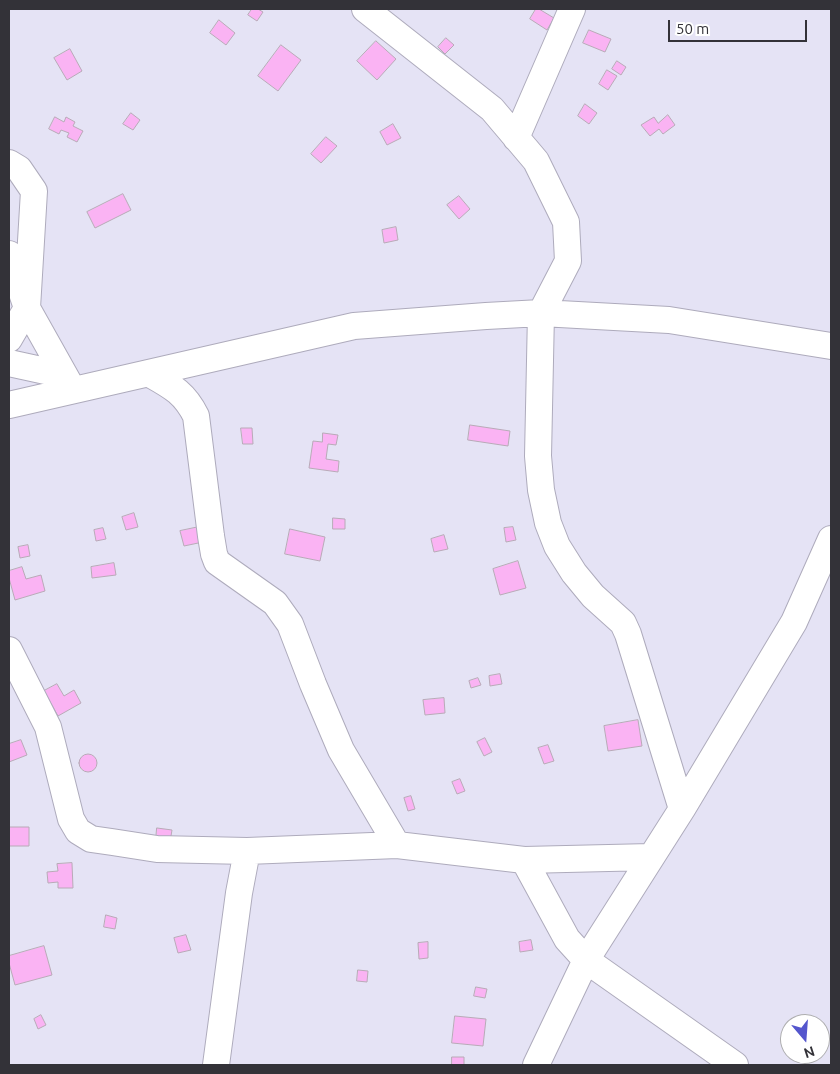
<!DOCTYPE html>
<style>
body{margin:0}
#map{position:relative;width:840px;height:1074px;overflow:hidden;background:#e5e3f5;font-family:Ubuntu,sans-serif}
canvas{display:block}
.frame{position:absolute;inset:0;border:10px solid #333238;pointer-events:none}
.north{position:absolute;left:780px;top:1014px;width:50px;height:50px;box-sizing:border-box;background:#fff;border:1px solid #adadaf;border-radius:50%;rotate:162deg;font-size:14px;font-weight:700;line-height:20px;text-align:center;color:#333238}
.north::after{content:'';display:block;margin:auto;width:18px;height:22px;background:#5456cd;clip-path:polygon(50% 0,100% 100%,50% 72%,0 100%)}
.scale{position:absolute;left:668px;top:20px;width:139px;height:22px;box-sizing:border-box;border:2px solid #333238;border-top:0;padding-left:6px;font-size:15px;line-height:18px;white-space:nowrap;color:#333238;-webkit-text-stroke:4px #fff;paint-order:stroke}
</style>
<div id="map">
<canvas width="840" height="1074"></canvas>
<div class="frame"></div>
<div class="north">N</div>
<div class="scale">50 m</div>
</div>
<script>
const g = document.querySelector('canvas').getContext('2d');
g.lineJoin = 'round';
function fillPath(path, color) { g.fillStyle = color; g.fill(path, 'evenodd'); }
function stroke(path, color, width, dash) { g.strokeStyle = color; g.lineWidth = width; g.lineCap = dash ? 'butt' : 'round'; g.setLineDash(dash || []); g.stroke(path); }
const building = new Path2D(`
 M 252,9 L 258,9 L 263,12 L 257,21 L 248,15 Z
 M 536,9 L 539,9 L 554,18 L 547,30 L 530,19 Z
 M 219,20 L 235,33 L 226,45 L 210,33 Z
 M 589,30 L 611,39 L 605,52 L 583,43 Z
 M 446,38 L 454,45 L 445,54 L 438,47 Z
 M 376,41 L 396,59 L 377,80 L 357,61 Z
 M 281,45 L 301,60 L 278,91 L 258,76 Z
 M 70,49 L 82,71 L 67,80 L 54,58 Z
 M 617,61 L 626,67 L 621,75 L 612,69 Z
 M 607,70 L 617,76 L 608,90 L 599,84 Z
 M 585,104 L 597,113 L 589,124 L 578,116 Z
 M 131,113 L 140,120 L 133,130 L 123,124 Z
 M 668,115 L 675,125 L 663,134 L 659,129 L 650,136 L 641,125 L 654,117 L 658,123 Z
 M 55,117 L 64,122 L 66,117 L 75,122 L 73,126 L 83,131 L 77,142 L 67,137 L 69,133 L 61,130 L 59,134 L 49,129 Z
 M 393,124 L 401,138 L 387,145 L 380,132 Z
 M 326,137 L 337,146 L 321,163 L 311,154 Z
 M 123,194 L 131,210 L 95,228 L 87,212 Z
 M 459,196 L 470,209 L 459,219 L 447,205 Z
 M 396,227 L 398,240 L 384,243 L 382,230 Z
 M 470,425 L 510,431 L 508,446 L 468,440 Z
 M 241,428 L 252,428 L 253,444 L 243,444 Z
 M 323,433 L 338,435 L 336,445 L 328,444 L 326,459 L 339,461 L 338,472 L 309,468 L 313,441 L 322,442 Z
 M 134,513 L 138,527 L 126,530 L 122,517 Z
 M 333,518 L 345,519 L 345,529 L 333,529 Z
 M 199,527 L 203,542 L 184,546 L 180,531 Z
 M 513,527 L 516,540 L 506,542 L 504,528 Z
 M 103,528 L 106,539 L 96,541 L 94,530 Z
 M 290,529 L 325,537 L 320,561 L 285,554 Z
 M 444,535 L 448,549 L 434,552 L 431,539 Z
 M 28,545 L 30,556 L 20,558 L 18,547 Z
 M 518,561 L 526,588 L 500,595 L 493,569 Z
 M 114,563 L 116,575 L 92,578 L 91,567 Z
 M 22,567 L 26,579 L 41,575 L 45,591 L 15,600 L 9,578 L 9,571 Z
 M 500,674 L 502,684 L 490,686 L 489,676 Z
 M 478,678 L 481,685 L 471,688 L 469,681 Z
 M 57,684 L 64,696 L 74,690 L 81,703 L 58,716 L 44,691 Z
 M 444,698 L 445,713 L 425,715 L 423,700 Z
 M 638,720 L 642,746 L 608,751 L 604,726 Z
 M 485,738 L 492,752 L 484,756 L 477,742 Z
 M 21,740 L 27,755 L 9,762 L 9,744 Z
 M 548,745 L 554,761 L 544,764 L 538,748 Z
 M79 763a9 9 0 1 1 18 0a9 9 0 1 1-18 0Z
 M 460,779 L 465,791 L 457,794 L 452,782 Z
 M 411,796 L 415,809 L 408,811 L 404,798 Z
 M 9,827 L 29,827 L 29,846 L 9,846 Z
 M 157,828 L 172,830 L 170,842 L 156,840 Z
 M 72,863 L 73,888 L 58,888 L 58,882 L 48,883 L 47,872 L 58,871 L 57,864 Z
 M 106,915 L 117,918 L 115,929 L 104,927 Z
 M 186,935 L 191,950 L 178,953 L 174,938 Z
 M 531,940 L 533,950 L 520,952 L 519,942 Z
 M 428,942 L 428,958 L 419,959 L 418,943 Z
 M 44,946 L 52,975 L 15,985 L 9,963 L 9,956 Z
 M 358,970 L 368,971 L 367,982 L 357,981 Z
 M 476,987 L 487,989 L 485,998 L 474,996 Z
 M 41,1015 L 46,1025 L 38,1029 L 34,1019 Z
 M 455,1016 L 486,1019 L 483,1046 L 452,1043 Z
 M 452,1057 L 464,1057 L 464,1065 L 452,1065 Z`);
const minor = new Path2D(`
 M 365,9 L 492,109 L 536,161 L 566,222 L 568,261 L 541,313 L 538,456 L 541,490 L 548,523 L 557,546 L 574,573 L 593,596 L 623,623 L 628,634 L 682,809
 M 516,138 L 572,9
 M 9,163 L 19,169 L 34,191 L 27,308 L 9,339
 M 9,254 L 27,308 L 73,390
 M 9,363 L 64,375
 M 148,373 C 171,386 184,392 196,416 L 211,536 L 214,554 L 217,562 L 275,603 L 290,624 L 313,684 L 341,750 L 397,845
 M 9,405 L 354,326 L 486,316 L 541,313 L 669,320 L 831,346
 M 9,650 L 48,727 L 71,819 L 78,831 L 91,839 L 112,842 L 157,849 L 247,851
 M 524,860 L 651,857
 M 216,1065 L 239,893 L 247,851 L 397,845 L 524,860 L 567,939 L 586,960 L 735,1065
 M 536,1065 L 586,960 L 682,809 L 794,622 L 831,539`);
fillPath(building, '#fab3f3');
stroke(building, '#b8aab7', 1);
stroke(minor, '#aeabbc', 28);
stroke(minor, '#fff', 26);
</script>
